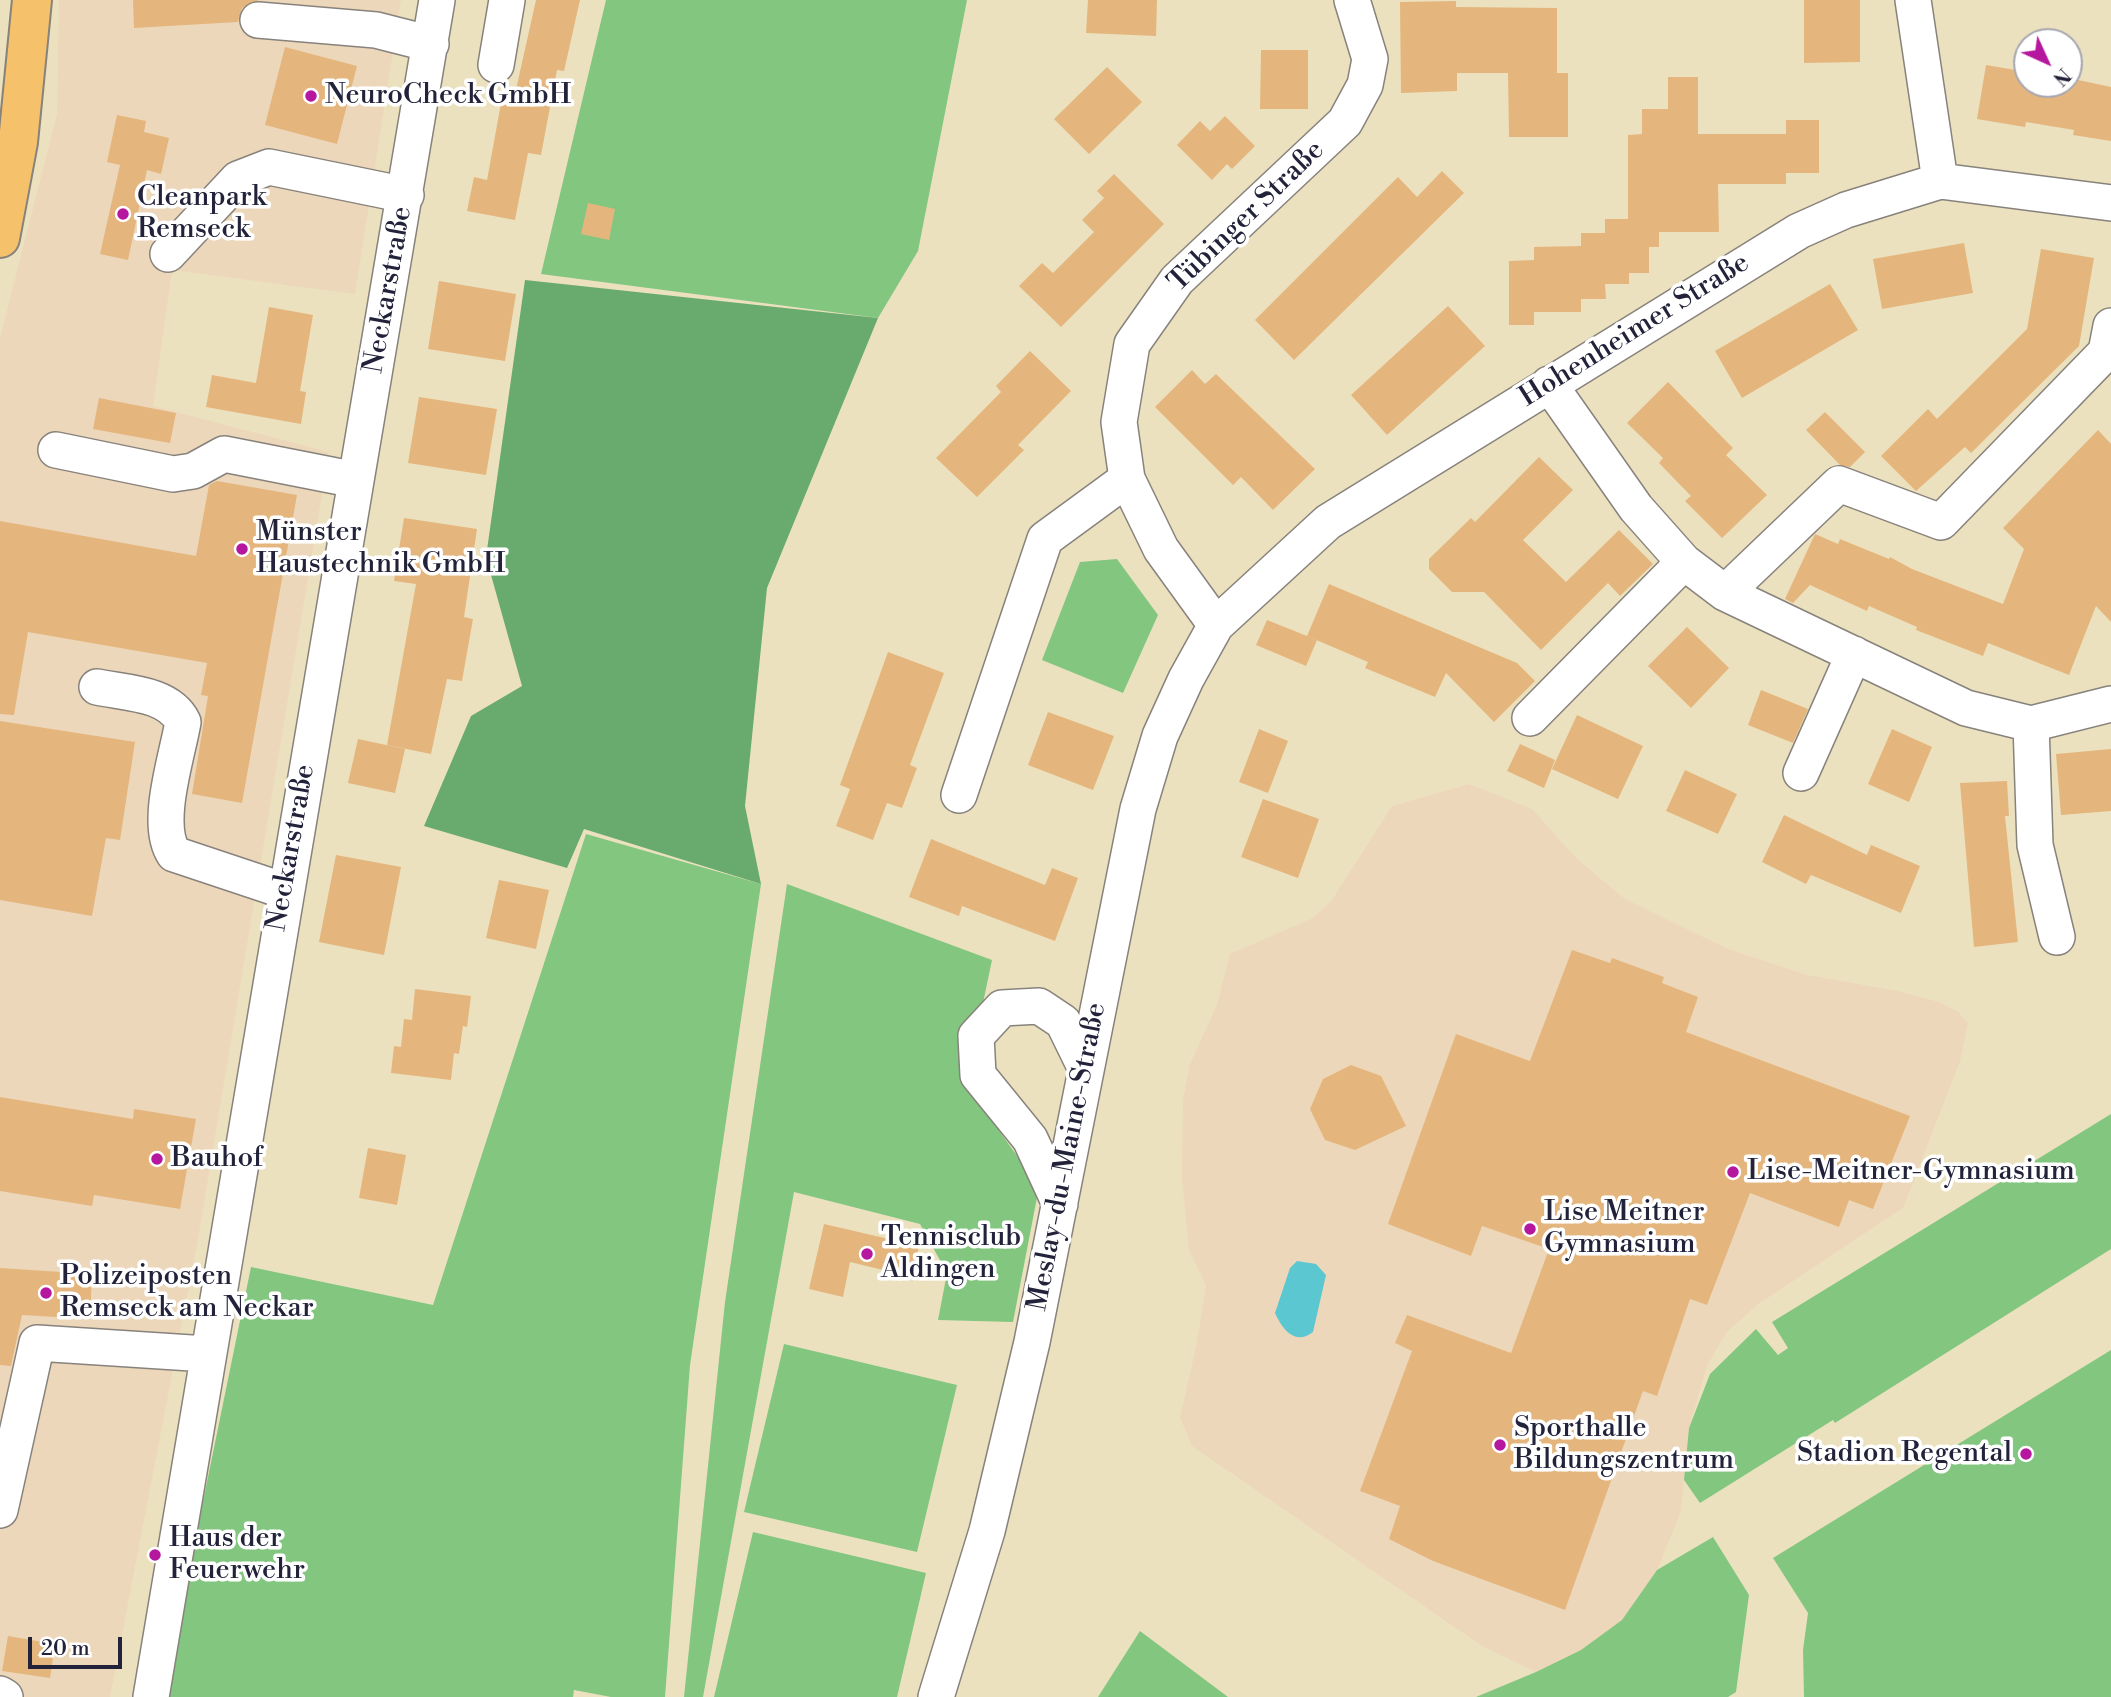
<!DOCTYPE html>
<meta charset="utf-8">
<style>
body{margin:0}
#map{position:relative;width:2111px;height:1697px;overflow:hidden;background:#ece1be;font-family:"Libre Bodoni",serif}
canvas{display:block}
.north{position:absolute;left:2013px;top:28px;width:70px;height:70px;box-sizing:border-box;background:#fff;border:2px solid #a7a7b1;border-radius:50%;rotate:135deg;font-size:19px;font-weight:700;line-height:28px;text-align:center;color:#22223b}
.north::after{content:'';display:block;margin:auto;width:24px;height:32px;background:#b5179e;clip-path:polygon(50% 0,100% 100%,50% 72%,0 100%)}
.scale{position:absolute;left:28px;top:1637px;width:94px;height:32px;box-sizing:border-box;border:4px solid #22223b;border-top:0;padding-left:9px;font-size:21px;line-height:24px;white-space:nowrap;color:#22223b;-webkit-text-stroke:5px #fff;paint-order:stroke}
</style>
<div id="map">
<canvas width="2111" height="1697"></canvas>
<div class="north">N</div>
<div class="scale">20 m</div>
</div>
<script>
const g = document.querySelector('canvas').getContext('2d');
g.lineJoin = 'round';
function fillPath(path, color) { g.fillStyle = color; g.fill(path, 'evenodd'); }
function stroke(path, color, width, dash) { g.strokeStyle = color; g.lineWidth = width; g.lineCap = dash ? 'butt' : 'round'; g.setLineDash(dash || []); g.stroke(path); }
function drawText(font, color, halo, rows, align = 'center') {
  g.font = font + ' "Libre Bodoni",serif'; g.lineWidth = 7; g.setLineDash([]); g.textBaseline = 'middle'; g.strokeStyle = halo; g.fillStyle = color; for (const [text, x, y, turn = 0] of rows) {
    g.save(); g.translate(x, y); g.rotate((+turn || 0) * Math.PI / 180); g.textAlign = isNaN(turn) ? turn : align; if (halo) g.strokeText(text, 0, 0); g.fillText(text, 0, 0); g.restore();
  }
}
const built = new Path2D(`
 M 59,0 L 401,0 L 355,294 L 172,270 L 153,406 L 329,452 L 198,1239 L 110,1697 L 0,1697 L 0,338 L 57,114 Z
 M 1469,784 L 1532,809 L 1578,860 L 1625,899 L 1728,949 L 1807,975 L 1898,991 L 1939,1002 L 1957,1011 L 1968,1023 L 1960,1061 L 1903,1208 L 1757,1305 L 1726,1333 L 1707,1366 L 1689,1428 L 1681,1511 L 1657,1570 L 1622,1620 L 1581,1650 L 1536,1672 L 1482,1646 L 1192,1446 L 1180,1418 L 1197,1342 L 1206,1285 L 1189,1250 L 1182,1178 L 1183,1100 L 1190,1064 L 1217,1005 L 1230,954 L 1313,918 L 1332,900 L 1392,806 Z`);
const green = new Path2D(`
 M 606,0 L 967,0 L 918,251 L 878,318 L 541,274 Z
 M 1117,559 L 1158,615 L 1123,693 L 1042,660 L 1080,562 Z
 M 586,834 L 761,884 L 690,1365 L 665,1697 L 611,1697 L 574,1690 L 573,1697 L 163,1697 L 251,1267 L 433,1305 Z
 M 787,884 L 992,960 L 966,1084 L 1039,1187 L 1013,1322 L 938,1320 L 947,1273 L 920,1224 L 794,1192 L 703,1697 L 684,1697 L 725,1302 Z
 M 2111,1114 L 2111,1249 L 1835,1423 L 1833,1420 L 1700,1503 L 1684,1480 L 1689,1428 L 1710,1374 L 1756,1329 L 1778,1355 L 1788,1348 L 1772,1322 Z
 M 784,1344 L 957,1385 L 917,1552 L 744,1512 Z
 M 2111,1350 L 2111,1697 L 1804,1697 L 1803,1650 L 1808,1613 L 1773,1558 Z
 M 753,1532 L 926,1573 L 897,1697 L 714,1697 Z
 M 1713,1537 L 1749,1595 L 1736,1692 L 1728,1697 L 1476,1697 L 1536,1672 L 1581,1650 L 1622,1620 L 1657,1570 Z
 M 1140,1631 L 1228,1697 L 1098,1697 Z`);
const forest = new Path2D(`
 M 525,280 L 878,318 L 767,588 L 745,806 L 761,884 L 584,829 L 567,868 L 424,826 L 471,716 L 522,686 L 486,557 Z`);
const water = new Path2D(`
 M 1297,1261 L 1316,1264 L 1326,1275 L 1313,1332 C 1295,1346 1282,1329 1275,1313 L 1290,1268 Z`);
const building = new Path2D(`
 M 133,0 L 259,0 L 242,8 L 238,22 L 134,28 Z
 M 536,0 L 580,0 L 564,71 L 557,70 L 541,155 L 528,153 L 515,220 L 467,211 L 474,177 L 487,180 L 503,92 L 515,94 Z
 M 1088,0 L 1157,0 L 1156,36 L 1086,33 Z
 M 1804,0 L 1860,0 L 1860,62 L 1804,63 Z
 M 1456,1 L 1456,7 L 1557,8 L 1557,73 L 1568,73 L 1568,137 L 1509,137 L 1508,73 L 1457,73 L 1457,91 L 1401,93 L 1400,2 Z
 M 285,47 L 357,66 L 337,144 L 265,125 Z
 M 1261,50 L 1308,50 L 1308,109 L 1260,109 Z
 M 1986,65 L 2027,72 L 2027,84 L 2069,84 L 2069,78 L 2111,87 L 2111,141 L 2073,135 L 2074,130 L 2026,122 L 2025,127 L 1977,119 Z
 M 1107,67 L 1142,102 L 1089,154 L 1054,119 Z
 M 1668,77 L 1698,77 L 1698,134 L 1786,134 L 1786,120 L 1819,120 L 1819,173 L 1786,173 L 1786,184 L 1718,184 L 1719,232 L 1659,232 L 1659,247 L 1649,247 L 1649,273 L 1629,273 L 1629,284 L 1605,284 L 1606,299 L 1581,299 L 1581,312 L 1534,312 L 1534,325 L 1509,325 L 1509,261 L 1534,260 L 1534,247 L 1581,246 L 1581,233 L 1605,233 L 1605,219 L 1628,219 L 1628,135 L 1642,134 L 1642,109 L 1668,109 Z
 M 117,115 L 146,121 L 144,132 L 169,138 L 161,174 L 147,170 L 128,260 L 100,254 L 120,165 L 107,162 Z
 M 1225,116 L 1255,146 L 1232,169 L 1227,164 L 1212,180 L 1177,145 L 1200,121 L 1210,131 Z
 M 1442,171 L 1464,193 L 1294,360 L 1255,320 L 1398,177 L 1417,197 Z
 M 1114,174 L 1164,224 L 1061,327 L 1019,286 L 1042,263 L 1053,273 L 1094,232 L 1082,220 L 1104,198 L 1097,191 Z
 M 588,203 L 615,209 L 609,240 L 581,234 Z
 M 1964,243 L 1973,293 L 1882,309 L 1873,259 Z
 M 2041,249 L 2094,258 L 2079,346 L 1971,453 L 1965,447 L 1916,491 L 1881,456 L 1928,409 L 1937,419 L 2027,329 Z
 M 439,281 L 516,294 L 505,361 L 428,349 Z
 M 1830,284 L 1858,330 L 1742,398 L 1715,351 Z
 M 1448,306 L 1485,346 L 1387,435 L 1351,395 Z
 M 269,307 L 313,315 L 300,391 L 306,392 L 301,424 L 206,407 L 212,375 L 256,383 Z
 M 1030,351 L 1071,391 L 1018,445 L 1024,450 L 977,497 L 936,458 L 1001,392 L 996,386 Z
 M 1192,370 L 1205,384 L 1216,374 L 1315,469 L 1273,510 L 1241,477 L 1233,485 L 1155,407 Z
 M 1668,382 L 1733,448 L 1726,455 L 1767,495 L 1722,538 L 1685,501 L 1691,496 L 1659,463 L 1663,458 L 1627,423 Z
 M 419,397 L 497,409 L 486,475 L 408,463 Z
 M 99,398 L 176,413 L 170,443 L 93,429 Z
 M 1825,412 L 1865,452 L 1850,467 L 1840,465 L 1806,430 Z
 M 2098,430 L 2111,444 L 2111,622 L 2096,606 L 2069,675 L 1988,643 L 1983,656 L 1916,630 L 1917,627 L 1869,606 L 1867,611 L 1810,585 L 1793,603 L 1785,599 L 1815,534 L 1838,544 L 1840,539 L 1889,559 L 1890,557 L 1912,569 L 2003,604 L 2024,549 L 2003,528 Z
 M 1539,457 L 1573,490 L 1523,540 L 1566,582 L 1619,530 L 1653,564 L 1620,596 L 1608,583 L 1541,650 L 1484,592 L 1452,592 L 1429,569 L 1429,559 L 1471,518 L 1475,522 Z
 M 217,481 L 297,495 L 242,803 L 192,794 L 208,696 L 201,695 L 207,663 L 28,632 L 14,715 L 0,714 L 0,521 L 196,556 L 209,485 Z
 M 404,518 L 477,529 L 464,617 L 473,619 L 462,681 L 447,679 L 431,754 L 387,745 L 416,584 L 394,581 Z
 M 1329,584 L 1517,663 L 1535,681 L 1494,722 L 1446,673 L 1435,697 L 1365,668 L 1368,662 L 1307,636 Z
 M 1267,620 L 1317,640 L 1306,666 L 1256,645 Z
 M 1687,627 L 1729,668 L 1691,708 L 1648,666 Z
 M 888,652 L 944,673 L 910,765 L 917,768 L 902,808 L 887,803 L 873,840 L 836,826 L 850,789 L 840,785 Z
 M 1761,690 L 1808,709 L 1793,743 L 1748,725 Z
 M 1048,712 L 1114,736 L 1093,790 L 1028,765 Z
 M 1577,715 L 1643,746 L 1618,799 L 1552,769 Z
 M 0,721 L 135,742 L 120,840 L 106,838 L 92,916 L 0,900 Z
 M 1259,729 L 1288,741 L 1268,793 L 1239,782 Z
 M 1892,729 L 1932,747 L 1909,802 L 1868,784 Z
 M 358,739 L 405,749 L 395,793 L 348,783 Z
 M 1520,744 L 1555,760 L 1544,788 L 1507,771 Z
 M 2111,749 L 2111,811 L 2061,815 L 2056,754 Z
 M 1685,770 L 1737,794 L 1718,834 L 1666,811 Z
 M 2007,781 L 2009,816 L 2005,816 L 2018,942 L 1974,947 L 1960,783 Z
 M 1263,799 L 1319,819 L 1298,878 L 1241,857 Z
 M 1784,815 L 1867,855 L 1871,845 L 1920,866 L 1901,913 L 1811,875 L 1806,884 L 1762,862 Z
 M 931,839 L 1045,885 L 1052,868 L 1078,878 L 1055,941 L 962,906 L 959,916 L 909,897 Z
 M 336,855 L 401,867 L 384,955 L 319,942 Z
 M 499,880 L 549,890 L 536,949 L 486,938 Z
 M 1572,950 L 1610,963 L 1612,958 L 1664,977 L 1662,983 L 1698,997 L 1686,1032 L 1910,1116 L 1873,1209 L 1849,1200 L 1839,1227 L 1750,1193 L 1707,1305 L 1690,1299 L 1657,1396 L 1643,1391 L 1565,1610 L 1433,1561 L 1389,1539 L 1400,1506 L 1360,1491 L 1412,1351 L 1395,1343 L 1407,1315 L 1511,1353 L 1549,1249 L 1482,1226 L 1471,1256 L 1388,1224 L 1456,1034 L 1530,1061 Z
 M 415,989 L 471,996 L 467,1027 L 463,1026 L 459,1054 L 454,1053 L 451,1080 L 391,1073 L 394,1046 L 401,1047 L 404,1019 L 412,1020 Z
 M 1351,1065 L 1381,1076 L 1406,1126 L 1355,1150 L 1325,1140 L 1310,1109 L 1323,1079 Z
 M 0,1097 L 133,1119 L 134,1109 L 196,1119 L 180,1209 L 94,1195 L 92,1206 L 0,1191 Z
 M 368,1148 L 406,1155 L 397,1205 L 359,1198 Z
 M 824,1224 L 919,1246 L 912,1277 L 850,1262 L 843,1297 L 809,1289 Z
 M 0,1268 L 92,1274 L 90,1319 L 22,1315 L 11,1366 L 0,1365 Z
 M 8,1636 L 55,1644 L 50,1678 L 2,1671 Z`);
const minor = new Path2D(`
 M 1913,0 L 1940,181
 M 258,20 L 376,30 L 431,44
 M 496,65 L 507,0
 M 168,254 L 238,179 L 269,167 L 406,195
 M 1549,384 L 1636,508 L 1684,562 L 1725,593 L 1966,708 L 2031,724 L 2111,704
 M 56,450 L 173,474 L 193,471 L 224,454 L 356,480
 M 1725,593 L 1839,484 L 1941,522 L 2106,352 L 2111,326
 M 1216,625 L 1161,549 L 1127,479 L 1119,422 L 1132,344 L 1177,280 L 1345,122 L 1365,85 L 1370,59 L 1352,0
 M 97,687 C 126,693 169,693 183,722 C 177,757 154,824 174,854 L 285,891
 M 1530,718 L 1684,562
 M 2031,724 L 2035,845 L 2057,937
 M 1801,773 L 1854,654
 M 959,795 L 1045,539 L 1127,479
 M 1060,1204 L 1030,1139 L 978,1075 L 976,1036 L 1002,1008 L 1039,1006 L 1063,1022 L 1086,1069
 M 0,1510 L 37,1343 L 207,1354
 M 0,1694 L 5,1697
 M 151,1697 L 437,0
 M 936,1697 L 987,1531 L 1032,1342 L 1138,809 L 1160,736 L 1186,679 L 1216,625 L 1328,522 L 1799,231 L 1846,210 L 1940,181 L 2111,203`);
const major = new Path2D(`
 M 0,238 L 18,142 L 32,0`);
const markers = [
 [311,96,7,"#b5179e"],
 [123,214,7,"#b5179e"],
 [242,549,7,"#b5179e"],
 [157,1159,7,"#b5179e"],
 [1733,1172,7,"#b5179e"],
 [1530,1229,7,"#b5179e"],
 [867,1254,7,"#b5179e"],
 [46,1293,7,"#b5179e"],
 [1500,1445,7,"#b5179e"],
 [2026,1454,7,"#b5179e"],
 [155,1555,7,"#b5179e"]
];
const poiNames = [
 ["NeuroCheck GmbH",325,96],
 ["Cleanpark",137,198],
 ["Remseck",137,230],
 ["Münster",256,533],
 ["Haustechnik GmbH",256,565],
 ["Bauhof",171,1159],
 ["Lise-Meitner-Gymnasium",1747,1172],
 ["Lise Meitner",1544,1213],
 ["Gymnasium",1544,1245],
 ["Tennisclub",881,1238],
 ["Aldingen",881,1270],
 ["Polizeiposten",60,1277],
 ["Remseck am Neckar",60,1309],
 ["Sporthalle",1514,1429],
 ["Bildungszentrum",1514,1461],
 ["Stadion Regental",2012,1454,"right"],
 ["Haus der",169,1539],
 ["Feuerwehr",169,1571]
];
const streetNames = [
 ["Tübinger Straße",1247,217,-44],
 ["Neckarstraße",389,290,-80],
 ["Hohenheimer Straße",1635,331,-32],
 ["Neckarstraße",292,848,-80],
 ["Meslay-du-Maine-Straße",1068,1157,-79]
];
fillPath(built, '#edd7ba');
fillPath(green, '#82c680');
fillPath(forest, '#69ab6e');
fillPath(water, '#5ac7d1');
fillPath(building, '#e4b67d');
stroke(minor, '#87827c', 38);
stroke(major, '#87827c', 42);
stroke(minor, '#fff', 35);
stroke(major, '#f6c16b', 38);
for (const [x, y, r, color] of markers) { const dot = new Path2D(); dot.arc(x, y, r, 0, 2 * Math.PI); g.fillStyle = color; g.fill(dot); stroke(dot, '#fff', 2.5); }
drawText('28px', '#22223b', '#fff', poiNames, 'left');
drawText('28px', '#22223b', '#fff', streetNames);
</script>
